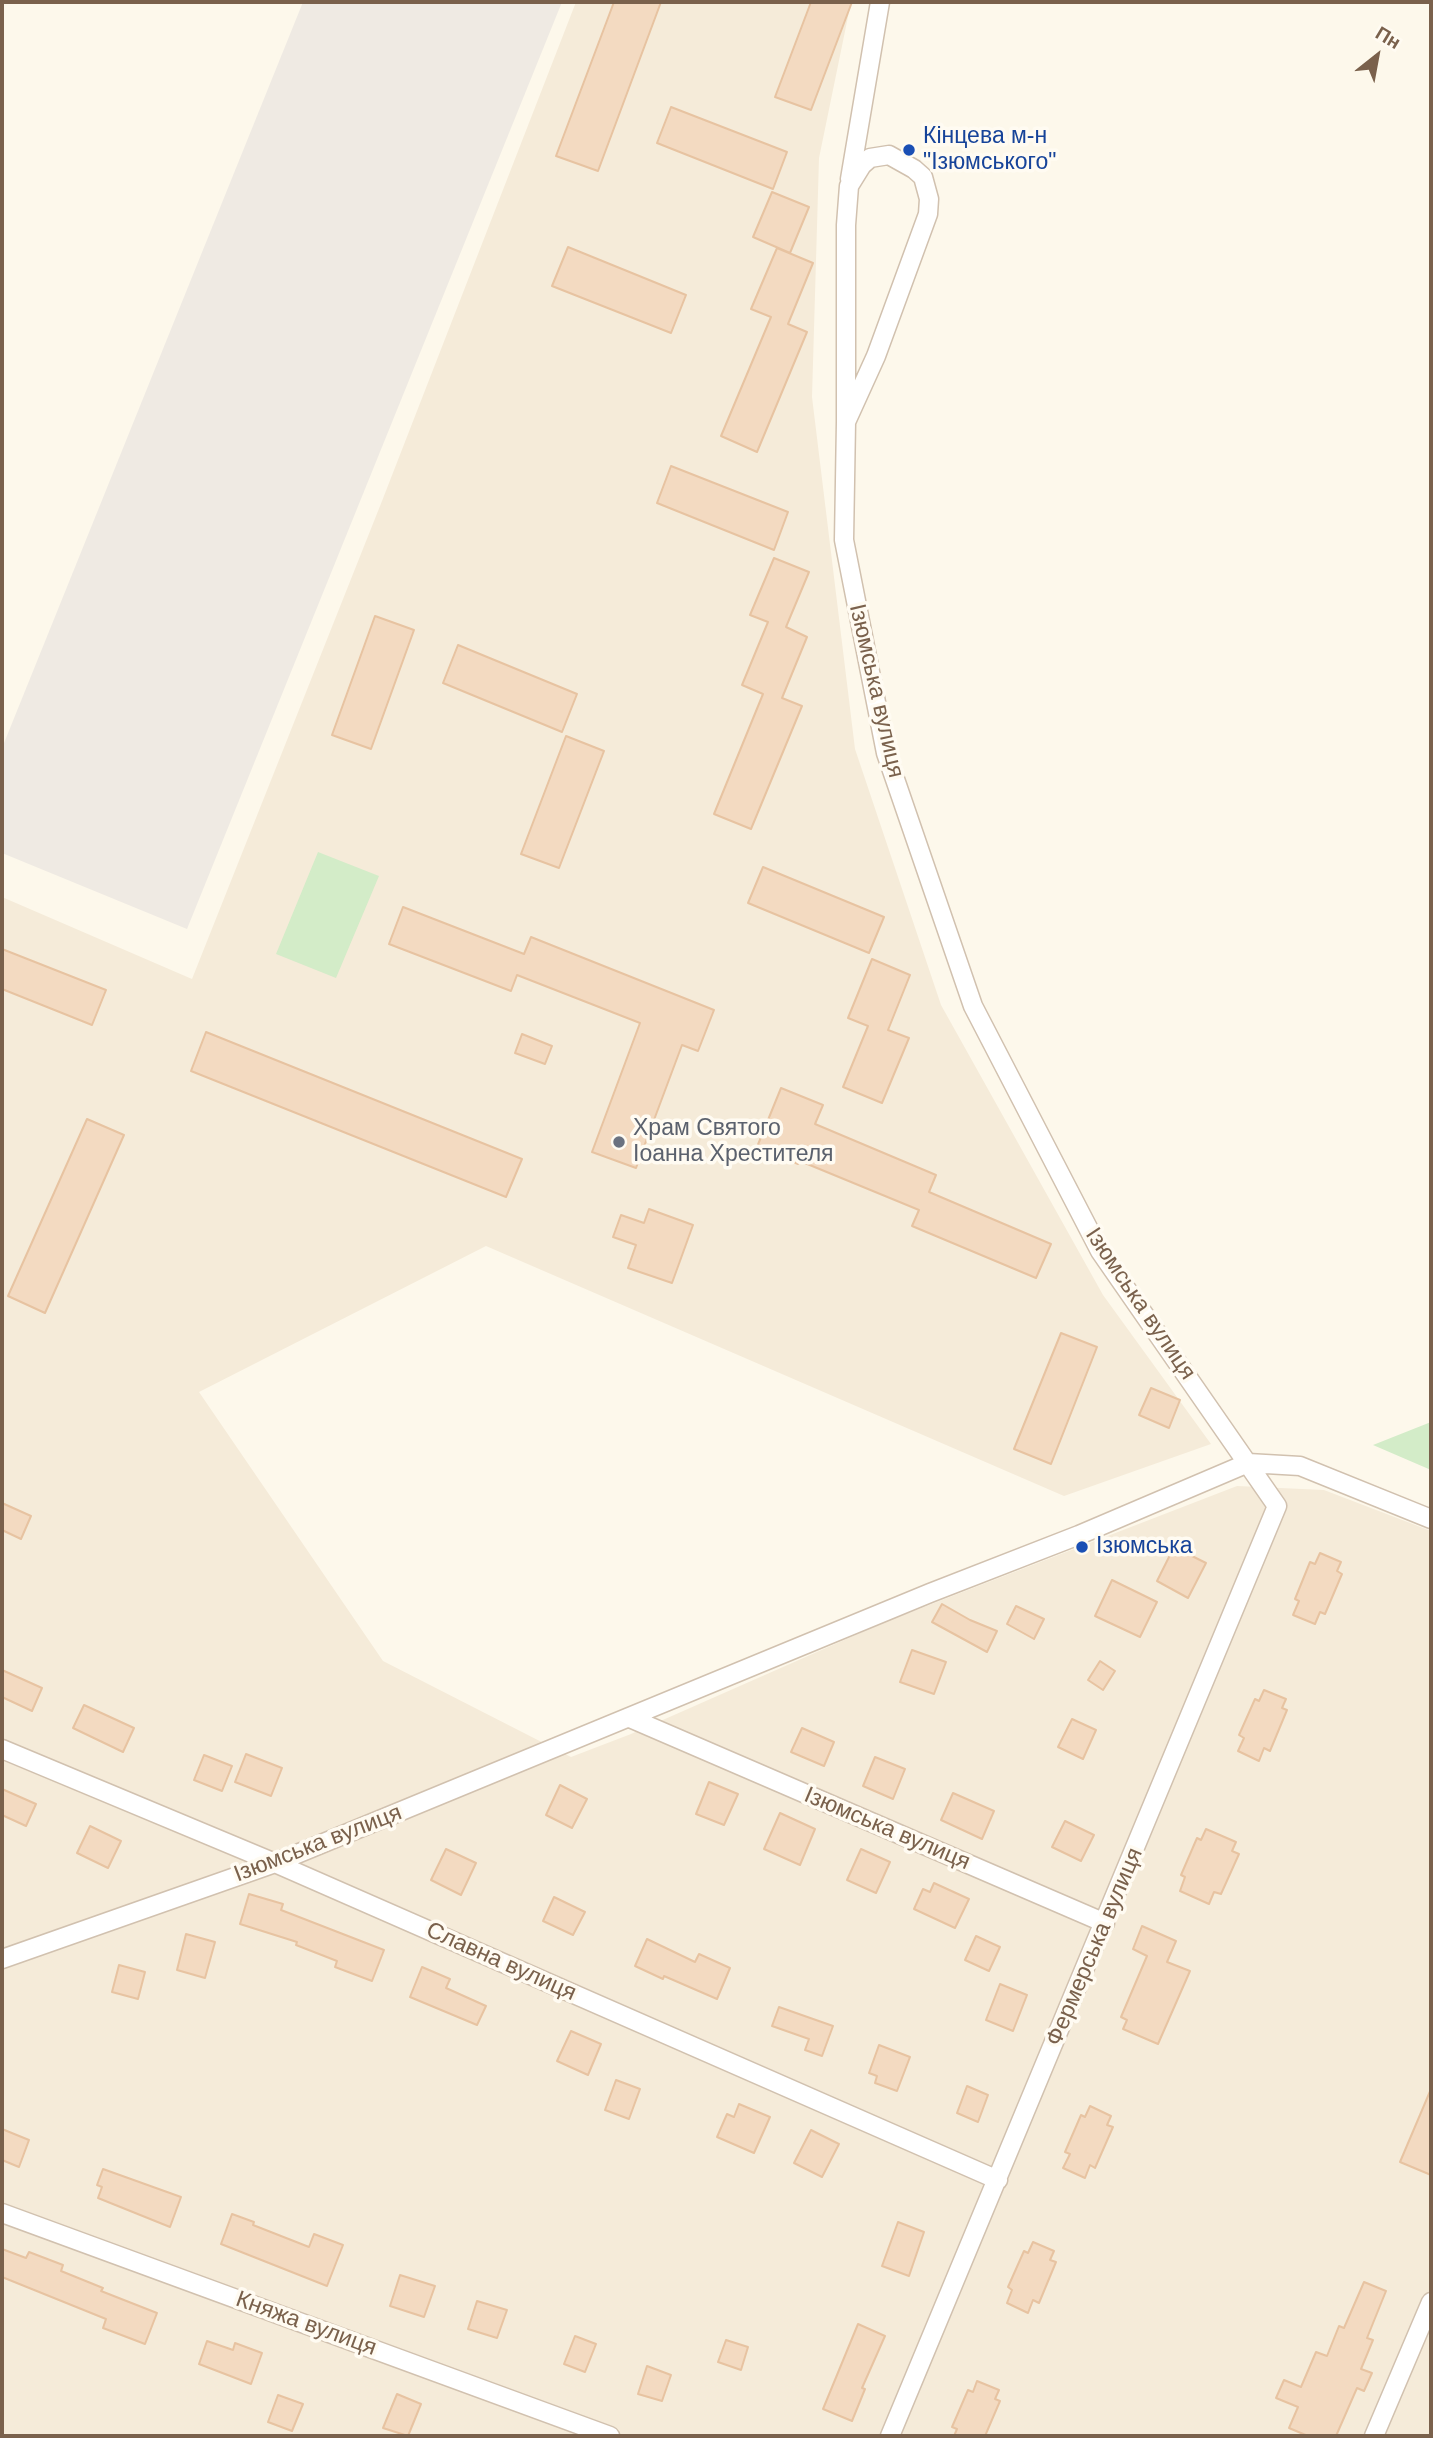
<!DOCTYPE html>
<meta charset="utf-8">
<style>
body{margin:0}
#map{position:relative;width:1433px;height:2438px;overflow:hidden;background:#fdf8eb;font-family:Helvetica,sans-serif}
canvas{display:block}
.frame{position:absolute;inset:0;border:4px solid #7a614c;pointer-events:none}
.north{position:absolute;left:1342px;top:21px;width:70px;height:70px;-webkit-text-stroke:5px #fffbf2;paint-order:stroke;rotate:31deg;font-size:19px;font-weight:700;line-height:28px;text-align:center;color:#7a614c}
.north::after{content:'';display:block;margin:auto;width:24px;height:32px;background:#7a614c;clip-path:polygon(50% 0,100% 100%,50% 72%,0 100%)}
</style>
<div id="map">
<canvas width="1433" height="2438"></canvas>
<div class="frame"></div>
<div class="north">Пн</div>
</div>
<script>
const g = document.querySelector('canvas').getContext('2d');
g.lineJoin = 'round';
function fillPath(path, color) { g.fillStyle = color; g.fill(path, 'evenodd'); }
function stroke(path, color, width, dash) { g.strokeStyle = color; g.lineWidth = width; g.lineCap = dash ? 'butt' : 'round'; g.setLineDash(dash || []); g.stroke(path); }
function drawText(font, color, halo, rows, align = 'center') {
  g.font = font + ' Helvetica,sans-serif'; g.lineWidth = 7; g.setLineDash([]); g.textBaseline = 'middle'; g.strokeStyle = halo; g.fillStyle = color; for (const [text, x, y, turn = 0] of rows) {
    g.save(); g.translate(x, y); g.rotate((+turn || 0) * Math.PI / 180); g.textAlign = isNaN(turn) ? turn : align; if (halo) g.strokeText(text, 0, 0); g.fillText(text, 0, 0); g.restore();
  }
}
const residential = new Path2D(`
 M 576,2 L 851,2 L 819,158 L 812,397 L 855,749 L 941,1005 L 1103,1295 L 1211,1444 L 1064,1496 L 486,1246 L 199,1392 L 383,1661 L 571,1757 L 631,1734 L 885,1622 L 1237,1486 L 1324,1490 L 1431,1531 L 1431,2436 L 2,2436 L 2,897 L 192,979 L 382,501 Z`);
const industrial = new Path2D(`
 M 303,2 L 562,2 L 187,929 L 2,853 L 2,748 Z`);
const green = new Path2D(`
 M 318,852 L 379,876 L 336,978 L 276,954 Z
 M 1431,1422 L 1431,1470 L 1373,1445 Z`);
const building = new Path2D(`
 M 614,2 L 661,2 L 598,171 L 556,156 Z
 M 811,2 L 852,2 L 811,110 L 775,97 Z
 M 671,107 L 787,152 L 773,189 L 657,143 Z
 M 772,192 L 809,207 L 790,253 L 753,237 Z
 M 568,247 L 686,295 L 671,333 L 552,286 Z
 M 777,248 L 813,263 L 788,324 L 807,332 L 757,452 L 721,436 L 771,317 L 751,309 Z
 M 671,466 L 788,512 L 774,550 L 657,503 Z
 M 774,558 L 809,572 L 786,627 L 807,637 L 782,698 L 802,706 L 751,829 L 714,814 L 763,694 L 742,685 L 768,622 L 750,615 Z
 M 375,616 L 414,630 L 371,749 L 332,735 Z
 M 458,645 L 577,694 L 562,732 L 443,683 Z
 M 566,736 L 604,751 L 559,868 L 521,854 Z
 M 763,867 L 884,917 L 869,953 L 748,903 Z
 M 403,907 L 524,954 L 531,937 L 714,1010 L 698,1051 L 682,1045 L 636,1168 L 592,1152 L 640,1023 L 517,975 L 511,991 L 389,944 Z
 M 2,949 L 106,990 L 92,1025 L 2,989 Z
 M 872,959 L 910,975 L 888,1030 L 909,1038 L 882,1103 L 843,1087 L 868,1026 L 848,1018 Z
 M 206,1032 L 522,1159 L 506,1197 L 191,1071 Z
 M 522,1034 L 552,1046 L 545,1064 L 515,1053 Z
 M 781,1088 L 823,1105 L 815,1124 L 936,1175 L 929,1192 L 1051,1244 L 1036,1278 L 912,1226 L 919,1210 L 800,1161 L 798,1164 L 757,1147 Z
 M 87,1119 L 124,1135 L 45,1313 L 8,1296 Z
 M 649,1209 L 693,1225 L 672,1283 L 628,1268 L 636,1245 L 613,1237 L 621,1215 L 644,1223 Z
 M 1061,1333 L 1097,1347 L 1051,1464 L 1014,1449 Z
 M 1151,1388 L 1180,1400 L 1169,1428 L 1139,1415 Z
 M 2,1503 L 31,1516 L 21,1539 L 2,1530 Z
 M 1174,1547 L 1206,1563 L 1188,1598 L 1157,1581 Z
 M 1320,1553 L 1341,1562 L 1337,1571 L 1342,1574 L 1325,1614 L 1320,1612 L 1315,1624 L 1293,1615 L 1299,1601 L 1295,1599 L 1310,1562 L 1315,1564 Z
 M 1112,1580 L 1157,1602 L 1140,1637 L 1095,1616 Z
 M 942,1604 L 970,1620 L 997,1631 L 987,1652 L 932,1622 Z
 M 1016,1606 L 1044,1619 L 1034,1639 L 1007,1624 Z
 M 912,1650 L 946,1662 L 934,1694 L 900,1682 Z
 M 1100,1661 L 1115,1671 L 1103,1690 L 1088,1680 Z
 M 2,1670 L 42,1688 L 32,1711 L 2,1697 Z
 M 1264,1690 L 1286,1699 L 1282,1708 L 1287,1710 L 1270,1751 L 1264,1748 L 1259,1761 L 1238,1751 L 1244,1738 L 1239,1735 L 1255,1699 L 1259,1701 Z
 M 84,1705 L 134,1728 L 123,1752 L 73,1728 Z
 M 1072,1719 L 1096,1730 L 1083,1759 L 1058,1747 Z
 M 802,1728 L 834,1742 L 824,1766 L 791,1752 Z
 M 246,1754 L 282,1768 L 271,1796 L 235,1782 Z
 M 204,1755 L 232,1766 L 222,1791 L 194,1780 Z
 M 875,1757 L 905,1769 L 893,1799 L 863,1786 Z
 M 709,1782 L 738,1794 L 724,1825 L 696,1814 Z
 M 560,1785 L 587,1799 L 572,1828 L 546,1815 Z
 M 2,1789 L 36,1804 L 26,1826 L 2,1815 Z
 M 953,1793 L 994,1811 L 982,1839 L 941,1820 Z
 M 780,1813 L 815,1829 L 800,1865 L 764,1849 Z
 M 1065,1821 L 1094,1835 L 1081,1861 L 1052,1847 Z
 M 90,1826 L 121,1841 L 108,1868 L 77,1853 Z
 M 1206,1829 L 1236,1842 L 1232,1851 L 1239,1854 L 1221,1894 L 1214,1892 L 1209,1904 L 1180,1891 L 1185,1877 L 1181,1875 L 1197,1838 L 1201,1840 Z
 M 446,1849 L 476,1863 L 461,1895 L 431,1880 Z
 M 861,1849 L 890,1862 L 876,1893 L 847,1880 Z
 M 934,1883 L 969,1899 L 955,1928 L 914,1909 L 923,1889 L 930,1892 Z
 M 249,1894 L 283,1904 L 281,1910 L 384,1950 L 372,1981 L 335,1967 L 337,1961 L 296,1945 L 297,1942 L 240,1924 Z
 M 554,1897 L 585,1912 L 573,1935 L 543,1921 Z
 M 1142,1926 L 1176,1941 L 1167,1962 L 1190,1971 L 1158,2044 L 1123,2029 L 1127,2020 L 1121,2017 L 1147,1956 L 1133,1949 Z
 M 186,1934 L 215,1942 L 205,1978 L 177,1970 Z
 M 976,1936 L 1000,1947 L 989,1971 L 965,1960 Z
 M 647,1939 L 695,1962 L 699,1954 L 730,1968 L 717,1999 L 664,1976 L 663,1979 L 635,1966 Z
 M 119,1965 L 145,1972 L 138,1999 L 112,1992 Z
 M 422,1967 L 450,1979 L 446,1988 L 486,2006 L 477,2025 L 410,1997 Z
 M 1000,1984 L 1027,1995 L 1013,2031 L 986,2020 Z
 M 779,2007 L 833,2026 L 822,2056 L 805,2050 L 809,2039 L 772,2026 Z
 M 571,2031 L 601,2044 L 588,2075 L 557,2061 Z
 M 879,2045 L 910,2057 L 897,2091 L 875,2083 L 877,2076 L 869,2073 Z
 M 616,2080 L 640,2089 L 629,2119 L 605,2110 Z
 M 967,2086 L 988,2095 L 978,2122 L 957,2113 Z
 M 1431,2089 L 1431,2175 L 1400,2162 Z
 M 739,2104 L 770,2117 L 754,2153 L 717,2137 L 727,2114 L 734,2117 Z
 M 1090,2106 L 1111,2116 L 1107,2125 L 1113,2127 L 1095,2168 L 1090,2165 L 1085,2178 L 1063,2168 L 1070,2154 L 1065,2152 L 1081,2115 L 1085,2117 Z
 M 2,2129 L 29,2140 L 19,2167 L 2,2160 Z
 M 811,2130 L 839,2144 L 822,2177 L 794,2163 Z
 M 103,2169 L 181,2197 L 170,2227 L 98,2198 L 102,2187 L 97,2185 Z
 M 232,2214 L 254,2222 L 253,2225 L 309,2247 L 314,2234 L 343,2245 L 327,2286 L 221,2244 Z
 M 898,2222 L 924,2232 L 909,2276 L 882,2266 Z
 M 1033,2242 L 1054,2251 L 1050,2260 L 1056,2262 L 1039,2303 L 1033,2300 L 1028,2313 L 1007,2303 L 1012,2290 L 1008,2287 L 1024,2251 L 1028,2253 Z
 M 2,2249 L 26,2258 L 29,2252 L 63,2265 L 61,2271 L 103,2288 L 101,2291 L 157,2313 L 145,2344 L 103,2328 L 106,2319 L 2,2277 Z
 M 400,2275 L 435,2286 L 424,2317 L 390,2306 Z
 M 1364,2282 L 1386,2291 L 1367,2338 L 1373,2340 L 1361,2369 L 1372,2373 L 1364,2391 L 1357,2388 L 1336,2436 L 1308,2436 L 1289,2428 L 1298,2407 L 1276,2398 L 1284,2380 L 1301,2387 L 1316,2352 L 1327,2356 L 1339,2326 L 1344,2328 Z
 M 477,2301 L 507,2310 L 497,2338 L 468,2329 Z
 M 858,2324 L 885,2336 L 862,2388 L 865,2389 L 852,2421 L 823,2409 Z
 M 575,2336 L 596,2344 L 585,2372 L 564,2364 Z
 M 726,2340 L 748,2347 L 741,2370 L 718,2362 Z
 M 207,2341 L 233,2350 L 235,2343 L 262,2353 L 251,2384 L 199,2364 Z
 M 647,2366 L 671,2375 L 662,2401 L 638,2394 Z
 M 977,2381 L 999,2390 L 995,2399 L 1000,2401 L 985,2436 L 954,2436 L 957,2429 L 952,2427 L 968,2390 L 973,2392 Z
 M 397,2394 L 421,2404 L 408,2436 L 383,2428 Z
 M 278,2395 L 303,2404 L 292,2431 L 268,2422 Z`);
const street = new Path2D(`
 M 850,179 L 880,2
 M 846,422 L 846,225 L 849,186 L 862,165 L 870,158 L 889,155 L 914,169 L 923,177 L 929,199 L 928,214 L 876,356 L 846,422 L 844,540 L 886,753 L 973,1006 L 1100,1251 L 1277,1506 L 890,2436
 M 630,1718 L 1105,1923
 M 2,1749 L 275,1863 L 998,2180
 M 2,1959 L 275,1863 L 930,1593 L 1079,1535 L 1248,1463 L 1300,1466 L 1431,1519
 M 2,2213 L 610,2436
 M 1374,2436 L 1431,2302`);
const markers = [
 [909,150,7,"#1a4fb4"],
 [619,1142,7,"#6b7280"],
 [1082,1547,7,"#1a4fb4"]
];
const transitNames = [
 ["Кінцева м-н",923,137],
 ["\"Ізюмського\"",923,163],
 ["Ізюмська",1096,1547]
];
const streetNames = [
 ["Ізюмська вулиця",876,691,77],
 ["Ізюмська вулиця",1140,1304,56],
 ["Ізюмська вулиця",887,1829,23],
 ["Ізюмська вулиця",318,1844,-21],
 ["Фермерська вулиця",1095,1947,-67],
 ["Славна вулиця",501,1962,24],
 ["Княжа вулиця",306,2324,20]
];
const worshipNames = [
 ["Храм Святого",633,1129],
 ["Іоанна Хрестителя",633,1155]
];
fillPath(residential, '#f5ebd9');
fillPath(industrial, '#efeae3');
fillPath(green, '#d3ecc8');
fillPath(building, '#f3dac1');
stroke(building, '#e7c3a1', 2);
stroke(street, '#d1c1af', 21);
stroke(street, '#fff', 18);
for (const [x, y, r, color] of markers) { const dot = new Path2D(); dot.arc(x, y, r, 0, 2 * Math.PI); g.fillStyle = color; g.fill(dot); stroke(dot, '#fffbf2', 2.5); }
drawText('23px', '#164399', '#fffbf2', transitNames, 'left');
drawText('23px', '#7a614c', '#fffbf2', streetNames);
drawText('23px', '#5b616d', '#fffbf2', worshipNames, 'left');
</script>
